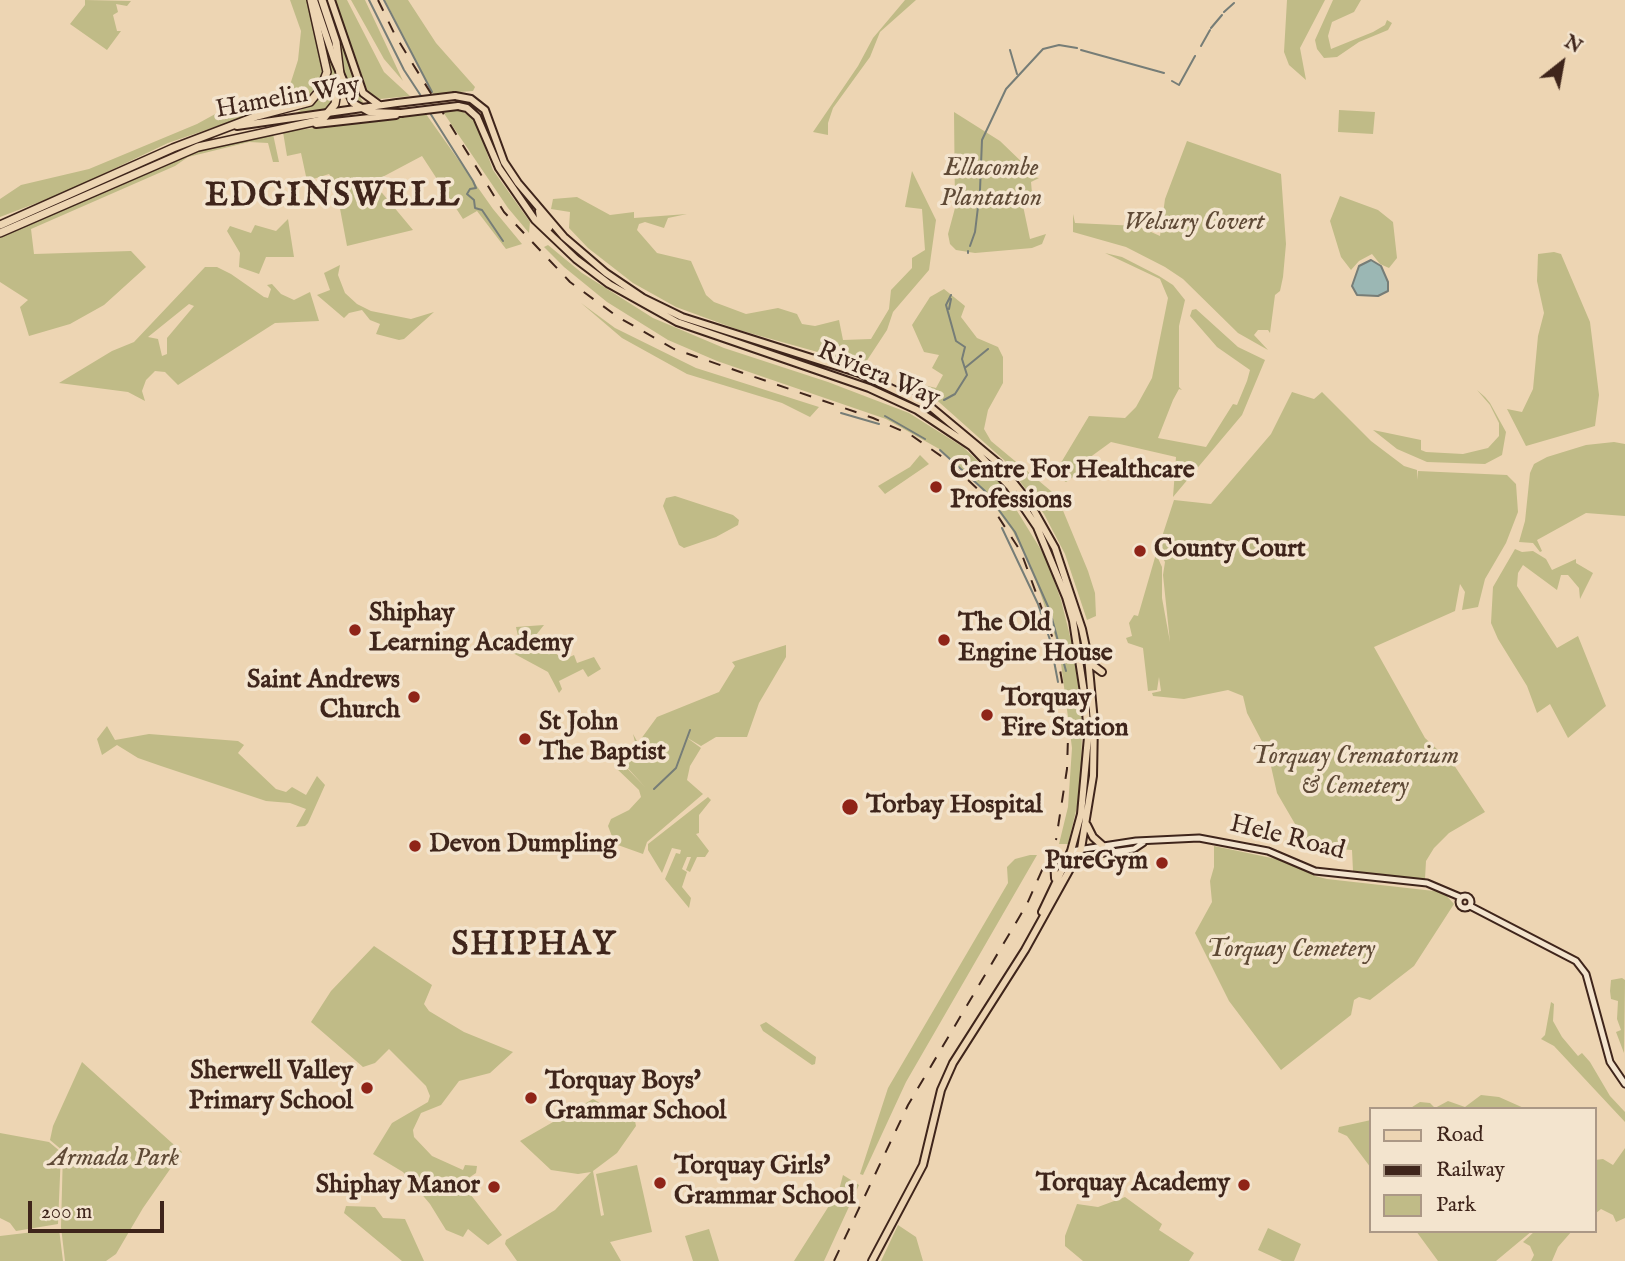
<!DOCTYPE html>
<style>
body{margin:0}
#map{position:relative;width:1625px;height:1261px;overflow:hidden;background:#edd5b3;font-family:"IM FELL English",serif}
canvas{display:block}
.legend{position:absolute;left:1369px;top:1107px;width:228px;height:126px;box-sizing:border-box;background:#f3e4ce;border:2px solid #ab9886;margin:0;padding:9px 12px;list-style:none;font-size:21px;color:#3f251b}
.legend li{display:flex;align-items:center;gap:14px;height:35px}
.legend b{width:35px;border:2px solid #ab9886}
.north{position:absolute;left:1527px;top:28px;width:70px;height:70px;-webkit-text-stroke:5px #f3e4ce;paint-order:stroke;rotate:31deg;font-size:19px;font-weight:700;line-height:28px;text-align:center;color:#3f251b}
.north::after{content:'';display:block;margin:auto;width:24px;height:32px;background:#3f251b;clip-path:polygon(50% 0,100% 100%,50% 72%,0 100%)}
.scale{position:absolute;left:28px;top:1201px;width:136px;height:32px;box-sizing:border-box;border:4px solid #3f251b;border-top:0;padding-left:9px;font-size:21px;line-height:24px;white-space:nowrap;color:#3f251b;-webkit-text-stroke:5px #f3e4ce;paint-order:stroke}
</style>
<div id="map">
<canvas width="1625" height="1261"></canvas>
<ul class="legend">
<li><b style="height:9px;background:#edd5b3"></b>Road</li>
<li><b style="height:9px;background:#3f251b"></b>Railway</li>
<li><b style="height:19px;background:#c0bb87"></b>Park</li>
</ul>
<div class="north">N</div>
<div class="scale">200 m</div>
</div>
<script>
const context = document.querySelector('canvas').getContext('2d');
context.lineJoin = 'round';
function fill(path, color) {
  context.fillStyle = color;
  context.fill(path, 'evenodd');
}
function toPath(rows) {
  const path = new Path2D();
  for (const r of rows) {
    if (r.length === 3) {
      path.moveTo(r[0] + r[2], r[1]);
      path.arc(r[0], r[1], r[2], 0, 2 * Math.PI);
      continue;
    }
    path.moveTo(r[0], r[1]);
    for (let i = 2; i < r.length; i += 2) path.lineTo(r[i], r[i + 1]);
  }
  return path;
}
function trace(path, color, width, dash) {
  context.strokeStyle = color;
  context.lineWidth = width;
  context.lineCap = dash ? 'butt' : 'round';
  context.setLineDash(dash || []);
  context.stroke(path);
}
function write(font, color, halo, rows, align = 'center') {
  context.font = font + ' "IM FELL English",serif';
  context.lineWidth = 7;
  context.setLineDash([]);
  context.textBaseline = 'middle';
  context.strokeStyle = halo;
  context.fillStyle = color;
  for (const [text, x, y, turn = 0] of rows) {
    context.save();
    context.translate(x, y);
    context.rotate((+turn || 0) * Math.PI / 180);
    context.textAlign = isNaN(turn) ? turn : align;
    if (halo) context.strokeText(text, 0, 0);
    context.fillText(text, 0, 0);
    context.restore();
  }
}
const green = toPath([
 [85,0,131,1,127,6,116,4,118,12,113,15,117,31,121,31,107,50,70,24,85,5],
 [290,0,308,0,323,76,307,99,273,107,273,99,290,85,298,60,301,31],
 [326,0,361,99,365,105,357,102,343,73,339,40],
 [335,0,347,0,384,72,410,96,380,99,368,92],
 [351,0,365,0,403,81,384,59],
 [385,0,408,0,436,43,475,87,473,91,433,94],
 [905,0,916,0,880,32,870,57,833,108,828,123,828,135,813,132,858,66,873,38],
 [1287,0,1325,0,1300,48,1306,80,1289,65,1284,52],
 [1333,0,1361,0,1354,12,1332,22,1328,36,1331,49,1373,32,1385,25,1387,20,1392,23,1388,30,1359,42,1337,57,1324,58,1317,49,1315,40],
 [324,46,337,75,331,104,328,109,296,113,315,101,325,88,328,78],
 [249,104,262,105,267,109,168,143,63,193,0,217,0,199,21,185,89,169,197,124,228,107],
 [460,110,475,120,493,170,530,222,529,233,508,208,443,112],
 [1339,110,1375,112,1373,134,1338,132],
 [954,112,1000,141,1027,167,1027,165,1033,177,1039,178,1031,182,1032,193,1025,194,1026,200,1022,201,1030,239,1046,234,1042,244,1032,248,975,253,956,250,950,244,948,234,955,208],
 [426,114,493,209,522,244,506,249,477,211,463,219,422,156,373,182,413,230,347,246,335,182,329,174,307,181,301,153,287,156,283,132],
 [273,134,279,162,273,162,268,143,249,142,188,157,175,166,31,229,34,254,131,251,146,267,104,305,70,324,29,336,20,307,28,300,0,282,0,238,186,154],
 [1187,141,1281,174,1286,244,1283,277,1280,291,1275,295,1270,333,1268,330,1258,330,1254,335,1268,350,1238,333,1183,279,1165,267,1126,247,1073,232,1073,214,1075,223,1138,226,1160,236,1165,199],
 [912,171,936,220,929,270,893,312,887,330,864,365,739,330,676,307,633,283,588,248,569,228,570,212,551,209,553,199,577,197,610,215,634,212,634,218,687,214,668,218,664,228,645,222,639,224,637,230,657,253,691,261,706,295,714,302,746,314,778,308,797,314,802,324,815,326,839,320,843,340,871,339,889,309,891,290,912,268,912,258,925,250,922,209,905,207],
 [1340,196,1378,210,1393,222,1397,258,1389,268,1380,264,1372,254,1359,261,1351,270,1341,257,1330,221],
 [288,219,294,257,266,257,259,274,239,267,240,253,227,231,230,226,251,233,255,225,276,231],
 [548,245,582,273,653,318,724,348,828,382,909,413,963,447,998,480,1046,558,1061,600,1074,652,1082,721,1081,790,1068,844,1059,844,1068,807,1072,748,1059,648,1031,566,1012,530,981,488,941,450,886,419,717,361,668,340,607,302,564,267,544,247],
 [1554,252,1561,254,1590,322,1599,395,1595,426,1526,446,1507,409,1522,412,1533,389,1538,336,1544,313,1537,281,1538,254],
 [1105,253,1122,257,1159,276,1173,285,1185,300,1179,326,1179,387,1182,390,1179,389,1173,400,1158,438,1206,447,1233,404,1237,405,1247,381,1250,370,1217,347,1190,316,1192,310,1196,309,1238,347,1265,360,1242,415,1173,497,1176,457,1111,442,1089,458,1090,465,1066,482,1051,473,1051,466,1059,466,1089,416,1125,418,1136,407,1152,378,1168,298,1160,279],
 [340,265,338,275,345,293,357,304,371,311,411,319,434,312,404,339,399,340,376,334,380,324,370,320,362,310,349,313,344,318,317,295,330,290,324,273],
 [205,267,217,267,231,274,264,297,268,298,271,289,267,285,272,284,281,294,294,300,310,292,319,321,275,323,178,385,165,372,155,371,146,380,142,391,145,401,128,392,59,383,112,351,134,342],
 [189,304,194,306,167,338,167,354,162,356,158,339,148,337],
 [944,289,965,306,961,317,977,338,998,347,1003,357,1003,383,988,410,984,429,991,441,1057,496,1088,571,1095,593,1096,616,1087,620,1065,554,1044,514,1004,460,931,395,907,387,902,382,907,381,936,388,943,375,932,368,939,355,924,352,912,325,930,297],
 [581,303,615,328,696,368,819,407,810,417,782,403,687,374,622,338],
 [1477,390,1485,397,1490,403,1506,432,1502,455,1485,464,1427,462,1397,449,1373,430,1421,440,1421,450,1426,452,1463,454,1488,448,1499,436,1499,423,1490,405],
 [1292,392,1314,399,1322,392,1371,441,1404,466,1417,470,1417,480,1418,471,1507,475,1516,484,1518,512,1506,543,1485,579,1478,607,1462,610,1465,592,1460,584,1455,611,1374,647,1425,738,1454,765,1485,812,1449,833,1434,848,1426,861,1425,879,1353,871,1352,850,1338,849,1335,858,1329,857,1302,836,1277,793,1268,753,1247,713,1243,696,1228,690,1184,699,1153,696,1152,693,1161,691,1159,677,1157,690,1148,691,1143,648,1128,643,1126,638,1132,636,1129,623,1134,615,1138,616,1156,554,1162,567,1162,598,1170,642,1163,575,1165,562,1158,549,1174,500,1211,504,1271,434],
 [1614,442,1625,444,1625,516,1586,513,1537,540,1542,551,1540,552,1533,543,1519,542,1525,521,1530,473,1534,464,1547,457,1586,445],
 [920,455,929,464,885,494,878,486,910,467],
 [675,496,733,515,739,520,738,525,716,537,684,548,679,545,663,506,666,498],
 [1515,549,1522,552,1533,551,1546,559,1552,570,1576,559,1576,563,1593,573,1580,599,1579,588,1568,575,1561,575,1557,590,1523,565,1518,573,1517,586,1557,648,1578,636,1606,706,1568,738,1550,704,1537,713,1527,686,1498,639,1491,623,1493,587],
 [544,625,536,635,563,660,574,655,577,663,594,657,601,669,588,677,583,669,559,681,562,689,559,693,548,672,511,652,508,647,519,641,516,627],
 [786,645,786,657,759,703,747,737,716,737,701,746,686,737,701,748,690,766,687,780,703,794,647,842,643,854,615,844,608,826,611,819,629,810,641,797,639,790,616,768,622,763,645,787,625,765,636,746,633,734,638,743,657,717,719,692,735,666,732,662],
 [107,726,115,740,149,734,238,741,244,745,238,753,276,789,286,792,292,787,306,795,317,776,325,785,308,823,305,826,296,827,306,809,290,803,266,801,161,766,138,758,117,745,102,755,97,739],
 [708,797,711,800,699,815,699,833,696,834,709,851,705,857,697,857,690,872,686,870,691,857,687,857,682,869,687,872,682,887,691,898,689,908,665,879,676,853,680,854,681,850,672,848,662,873,648,850,648,844],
 [1214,846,1286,861,1315,876,1327,879,1443,892,1454,904,1414,966,1370,1000,1359,997,1354,1000,1351,1015,1281,1070,1229,1001,1195,933,1212,902,1210,881,1214,867],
 [1030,855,1037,855,906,1082,863,1175,860,1174,888,1088,1008,883,1007,867,1015,859],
 [374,946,432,985,424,1004,429,1011,464,1032,513,1052,490,1073,459,1081,441,1105,421,1113,413,1130,414,1137,432,1156,463,1170,465,1165,477,1166,476,1173,467,1179,471,1187,467,1190,502,1235,488,1245,468,1229,463,1237,446,1230,430,1204,403,1172,373,1154,392,1123,428,1102,430,1096,426,1086,389,1049,375,1063,363,1067,311,1022,331,991],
 [1622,978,1625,980,1624,1053,1616,1032,1621,1030,1617,1019,1618,1001,1611,999,1610,991,1611,980],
 [1551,1002,1554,1004,1553,1021,1562,1037,1578,1056,1582,1053,1590,1062,1610,1096,1625,1112,1625,1135,1625,1122,1554,1046,1541,1039,1545,1035],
 [766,1022,816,1057,815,1064,812,1065,763,1031,760,1025],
 [82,1062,182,1152,143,1208,116,1254,106,1261,65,1261,61,1227,63,1151,50,1140,53,1126],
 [1481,1095,1499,1097,1526,1109,1409,1109,1420,1102,1430,1103,1435,1108,1448,1101,1465,1107],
 [593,1099,616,1112,633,1111,636,1126,617,1153,593,1171,601,1216,604,1215,596,1174,637,1165,652,1232,610,1242,606,1235,621,1261,517,1261,505,1244,506,1240,555,1210,591,1172,578,1174,551,1170,520,1141],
 [1371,1120,1371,1168,1347,1136,1338,1132,1339,1127],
 [0,1133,49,1142,61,1152,58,1224,16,1231,10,1223,0,1218],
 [1625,1148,1625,1218,1616,1222,1613,1215,1601,1209,1595,1214,1595,1160,1603,1159,1613,1165],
 [843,1175,859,1185,824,1261,794,1261,839,1190],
 [1125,1197,1162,1224,1159,1230,1194,1253,1189,1261,1083,1261,1065,1246,1065,1236,1077,1204,1098,1207],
 [346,1206,375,1207,383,1218,405,1219,424,1261,402,1261,344,1213],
 [898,1225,916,1237,923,1261,881,1261],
 [1268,1228,1301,1244,1294,1261,1282,1261,1258,1250],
 [59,1229,63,1261,0,1261,0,1236],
 [709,1229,719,1261,693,1261,685,1236],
 [1416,1231,1532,1231,1496,1261,1438,1261],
 [1535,1231,1572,1231,1558,1247,1552,1261,1531,1261,1534,1255,1530,1246,1523,1242]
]);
const water = toPath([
 [1371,260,1381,266,1388,282,1388,291,1378,296,1357,295,1352,286,1359,266,1371,260]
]);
const stream = toPath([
 [369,0,404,70,423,99],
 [384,0,432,92],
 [1224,12,1234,3],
 [1211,28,1222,15],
 [1201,46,1210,30],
 [1010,50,1017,74],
 [1081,50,1164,73],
 [1172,81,1179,85,1195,56],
 [430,113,473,181,476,188,470,189,467,194,474,200,475,208,482,210,503,241],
 [970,246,975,232,980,190,982,140,1006,89,1043,49,1059,45,1077,48],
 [968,253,968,251],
 [949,309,951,299],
 [966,367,988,349],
 [944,400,955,394,967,375,962,359,965,347,956,341,946,305,951,295],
 [841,413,879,424],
 [885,416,925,439],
 [940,450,985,491,1015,532,1050,611,1066,671],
 [1002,528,1038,604,1050,640,1058,682],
 [654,789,676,768,690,730]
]);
const secondary = toPath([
 [1071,851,1136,841,1199,838,1268,851,1315,871,1427,883,1460,897],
 [1068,858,1134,849,1143,843],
 [1465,902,6],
 [1470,906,1576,961,1586,974,1610,1062,1625,1084]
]);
const primary = toPath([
 [314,0,334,59,353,103,369,112,401,113],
 [331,0,363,93,378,104],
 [455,96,471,99,485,110,504,162,518,183,564,237,606,273,643,298,682,317,859,373,932,408,998,463,1029,502,1055,548,1082,629,1088,657,1094,722,1093,776,1081,849,1025,950,953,1063,941,1090,923,1165,872,1261],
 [458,106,467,108,477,117,499,168,535,220,576,259,609,284,677,322,869,388,917,410,971,446,1010,487,1037,527,1066,597,1073,621,1085,699,1088,737,1081,814,1071,851,1042,912],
 [316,124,396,115],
 [237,126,397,103],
 [539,211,540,218,549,228],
 [859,371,873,370],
 [1092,661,1094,666,1102,672],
 [1087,825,1093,837,1102,845],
 [1054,856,1055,878]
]);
const highway = toPath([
 [0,225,173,148,257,116,310,102,320,90,327,72,311,0],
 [0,233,198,147,322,120,335,104,340,74,336,42,322,0]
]);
const rail = toPath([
 [378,0,395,35,504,212,570,282,618,317,674,349,873,418,911,435,948,461,985,496,1021,552,1056,647,1066,704,1068,737,1067,769,1056,840],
 [834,1261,908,1105,1027,904,1047,859]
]);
const primaryBridge = toPath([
 [397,103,455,96],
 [401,113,458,106]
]);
const markers = [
 [936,487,7,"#8f2418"],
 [1140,551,7,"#8f2418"],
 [355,630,7,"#8f2418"],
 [944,640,7,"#8f2418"],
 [414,697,7,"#8f2418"],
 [987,715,7,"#8f2418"],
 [525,739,7,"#8f2418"],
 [850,807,9,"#8f2418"],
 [415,846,7,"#8f2418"],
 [1162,863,7,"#8f2418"],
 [367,1088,7,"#8f2418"],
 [531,1098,7,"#8f2418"],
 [660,1183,7,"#8f2418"],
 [1244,1185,7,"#8f2418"],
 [494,1187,7,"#8f2418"]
];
const streetNames = [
 ["Hamelin Way",288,99,-10],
 ["Riviera Way",878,376,23],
 ["Hele Road",1287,839,14]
];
const parkNames = [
 ["Ellacombe",991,170],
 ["Plantation",991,200],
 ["Welsury Covert",1194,224],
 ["Torquay Crematorium",1355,758],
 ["& Cemetery",1355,788],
 ["Torquay Cemetery",1291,951],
 ["Armada Park",114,1160]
];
const poiNames = [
 ["Centre For Healthcare",950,472],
 ["Professions",950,502],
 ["County Court",1154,551],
 ["Shiphay",369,615],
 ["Learning Academy",369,645],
 ["The Old",958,625],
 ["Engine House",958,655],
 ["Saint Andrews",400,682,"right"],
 ["Church",400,712,"right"],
 ["Torquay",1001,700],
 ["Fire Station",1001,730],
 ["St John",539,724],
 ["The Baptist",539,754],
 ["Torbay Hospital",866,807],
 ["Devon Dumpling",429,846],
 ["PureGym",1148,863,"right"],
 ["Sherwell Valley",353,1073,"right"],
 ["Primary School",353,1103,"right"],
 ["Torquay Boys'",545,1083],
 ["Grammar School",545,1113],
 ["Torquay Girls'",674,1168],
 ["Grammar School",674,1198],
 ["Torquay Academy",1230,1185,"right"],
 ["Shiphay Manor",480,1187,"right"]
];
const districtNames = [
 ["EDGINSWELL",333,198],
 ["SHIPHAY",534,947]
];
fill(green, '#c0bb87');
fill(water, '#9bb7b4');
trace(water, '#767d77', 2);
trace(stream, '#767d77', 2);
trace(secondary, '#3f251b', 9);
trace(primary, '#3f251b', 10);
trace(highway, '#3f251b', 10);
trace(secondary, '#f3e4ce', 5);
trace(primary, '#edd5b3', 6);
trace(highway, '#edd5b3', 7);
trace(rail, '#3f251b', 2, [12, 12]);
trace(primaryBridge, '#3f251b', 10, []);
trace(primaryBridge, '#edd5b3', 6);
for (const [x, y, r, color] of markers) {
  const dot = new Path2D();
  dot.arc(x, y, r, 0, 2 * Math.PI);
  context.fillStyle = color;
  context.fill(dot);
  trace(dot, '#f3e4ce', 2.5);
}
write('26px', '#3f251b', '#f3e4ce', streetNames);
write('italic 26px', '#5f4a36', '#f3e4ce', parkNames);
write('bold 26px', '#3f251b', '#f3e4ce', poiNames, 'left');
context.letterSpacing = '2px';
write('bold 33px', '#3f251b', '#f3e4ce', districtNames);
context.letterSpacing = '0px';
</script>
